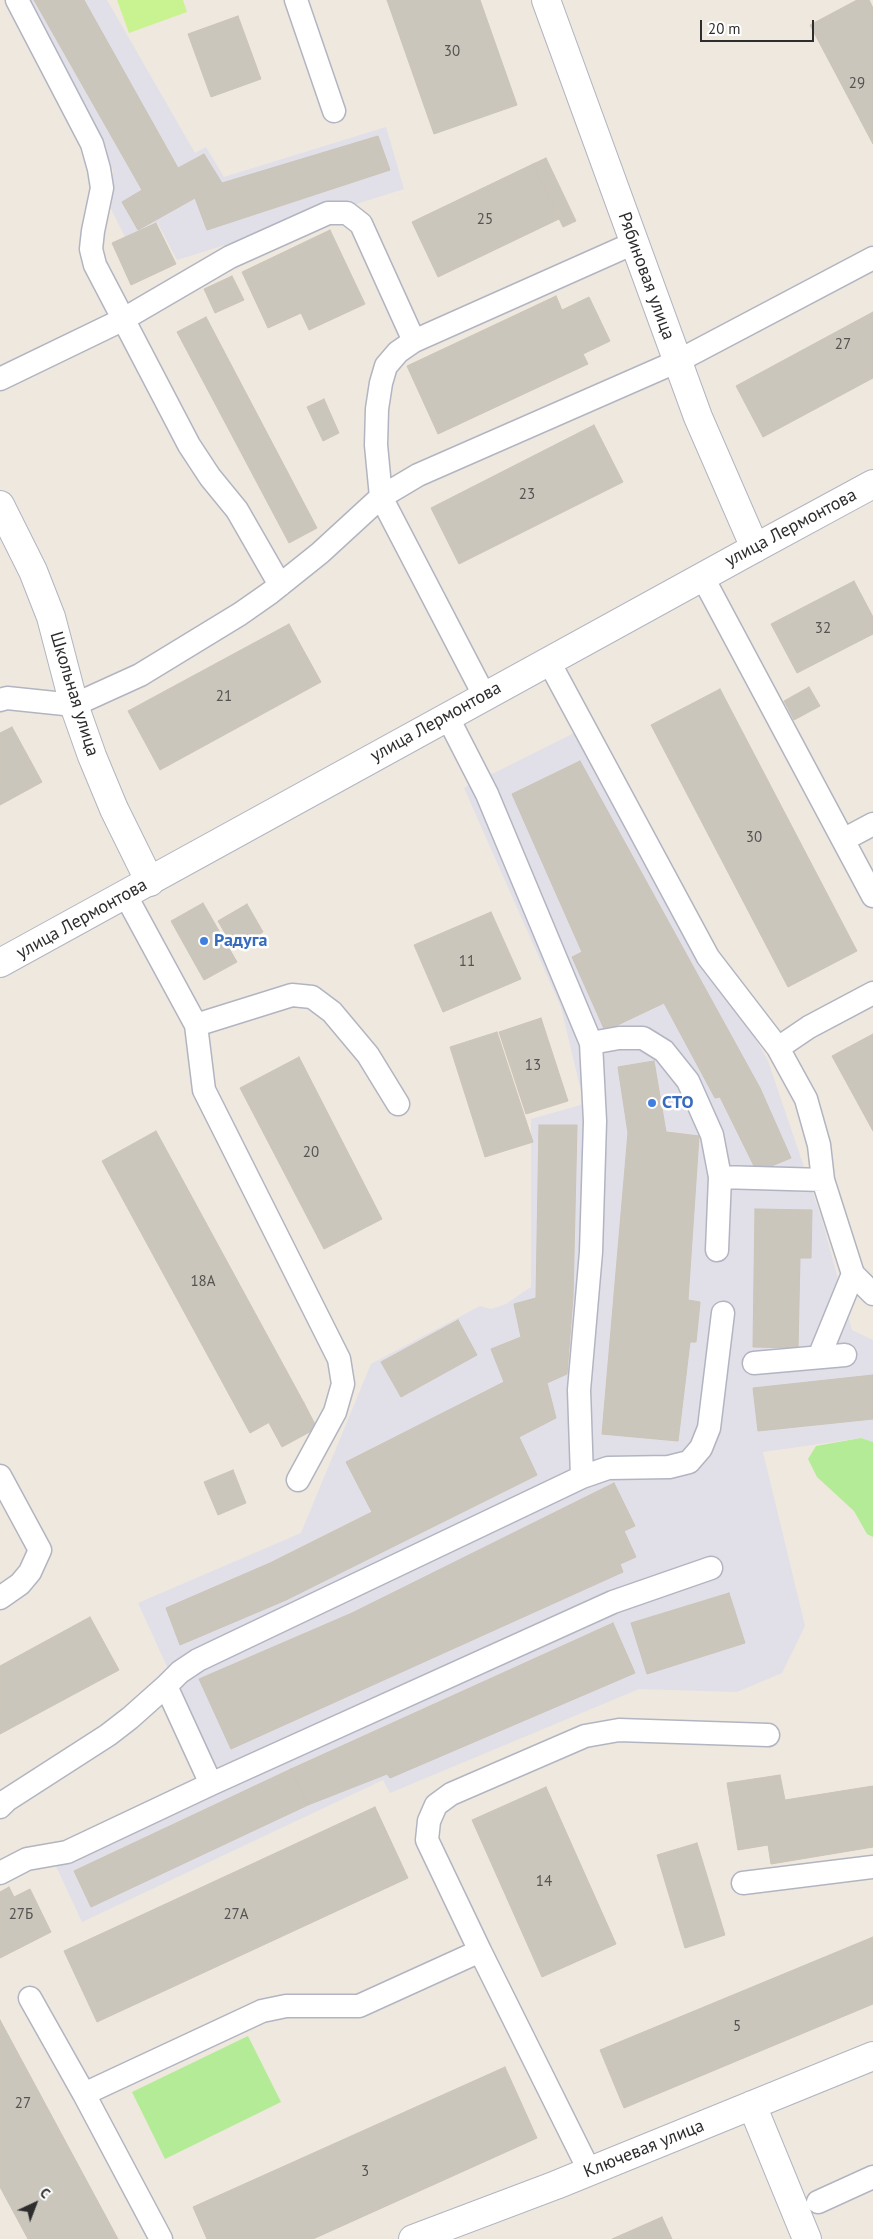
<!DOCTYPE html>
<meta charset="utf-8">
<style>
body{margin:0}
#map{position:relative;width:873px;height:2239px;overflow:hidden;background:#efe8de;font-family:"PT Sans",sans-serif}
canvas{display:block}
.north{position:absolute;left:10px;top:2179px;width:50px;height:50px;-webkit-text-stroke:4px #fff;paint-order:stroke;rotate:43deg;font-size:14px;font-weight:700;line-height:20px;text-align:center;color:#2d2d2d}
.north::after{content:'';display:block;margin:auto;width:18px;height:22px;background:#2d2d2d;clip-path:polygon(50% 0,100% 100%,50% 72%,0 100%)}
.scale{position:absolute;left:700px;top:20px;width:114px;height:22px;box-sizing:border-box;border:2px solid #2d2d2d;border-top:0;padding-left:6px;font-size:15px;line-height:18px;white-space:nowrap;color:#2d2d2d;-webkit-text-stroke:4px #fff;paint-order:stroke}
</style>
<div id="map">
<canvas width="873" height="2239"></canvas>
<div class="north">С</div>
<div class="scale">20 m</div>
</div>
<script>
const context = document.querySelector('canvas').getContext('2d');
context.lineJoin = 'round';
function fill(path, color) {
  context.fillStyle = color;
  context.fill(path, 'evenodd');
}
function toPath(rows) {
  const path = new Path2D();
  for (const r of rows) {
    path.moveTo(r[0], r[1]);
    for (let i = 2; i < r.length; i += 2) path.lineTo(r[i], r[i + 1]);
  }
  return path;
}
function trace(path, color, width, dash) {
  context.strokeStyle = color;
  context.lineWidth = width;
  context.lineCap = dash ? 'butt' : 'round';
  context.setLineDash(dash || []);
  context.stroke(path);
}
function write(font, color, halo, rows, align = 'center') {
  context.font = font + ' "PT Sans",sans-serif';
  context.lineWidth = 5;
  context.setLineDash([]);
  context.textBaseline = 'middle';
  context.strokeStyle = halo;
  context.fillStyle = color;
  for (const [text, x, y, turn = 0] of rows) {
    context.save();
    context.translate(x, y);
    context.rotate((+turn || 0) * Math.PI / 180);
    context.textAlign = isNaN(turn) ? turn : align;
    if (halo) context.strokeText(text, 0, 0);
    context.fillText(text, 0, 0);
    context.restore();
  }
}
const industrial = toPath([
 [24,0,107,0,195,153,206,147,224,177,386,127,404,189,177,260,157,222,125,237,111,209,113,170],
 [580,730,768,1061,822,1220,852,1330,873,1340,873,1442,861,1438,763,1452,805,1626,782,1673,737,1692,639,1689,390,1793,383,1780,82,1922,49,1851,216,1774,138,1603,301,1533,371,1364,480,1306,491,1309,506,1304,531,1287,531,1119,584,1104,561,1007,464,788]
]);
const green = toPath([
 [861,1438,873,1442,873,1537,867,1534,854,1511,817,1477,808,1459,816,1446],
 [248,2036,281,2102,165,2159,132,2092]
]);
const pitch = toPath([
 [117,0,183,0,187,12,129,33]
]);
const building = toPath([
 [34,0,84,0,178,168,204,154,222,183,378,136,390,170,207,230,195,198,138,230,122,202,142,190,34,0],
 [387,0,480,0,517,105,434,134,387,0],
 [857,0,869,0,873,8,873,144,810,25,857,0],
 [238,16,261,79,211,97,188,34,238,16],
 [546,158,576,221,563,227,533,164,546,158],
 [533,164,559,219,438,277,412,222,533,164],
 [156,223,176,264,131,285,112,243,156,223],
 [330,230,365,304,309,330,301,313,268,328,242,272,330,230],
 [232,276,244,300,215,313,204,289,232,276],
 [556,296,562,310,589,297,610,341,583,354,588,364,438,434,407,366,556,296],
 [873,312,873,378,763,437,736,386,873,312],
 [206,317,317,528,289,543,177,332,206,317],
 [324,399,339,433,323,441,307,407,324,399],
 [594,425,623,482,459,564,431,508,594,425],
 [854,581,873,617,873,634,797,673,771,624,854,581],
 [289,624,321,682,160,770,128,711,289,624],
 [809,687,820,706,794,720,784,701,809,687],
 [720,689,857,951,788,987,651,725,720,689],
 [12,727,42,782,0,805,0,733,12,727],
 [580,761,760,1088,791,1158,757,1172,720,1097,715,1098,664,1003,605,1031,572,957,582,952,512,794,580,761],
 [203,903,237,962,204,980,171,921,203,903],
 [247,904,263,932,234,949,218,921,247,904],
 [491,912,521,979,443,1012,414,945,491,912],
 [541,1018,568,1101,526,1114,499,1032,541,1018],
 [497,1032,533,1142,485,1157,450,1047,497,1032],
 [873,1034,873,1131,832,1056,873,1034],
 [299,1057,382,1219,324,1249,240,1088,299,1057],
 [654,1061,666,1132,699,1136,688,1300,700,1302,696,1342,690,1342,678,1441,602,1434,628,1133,618,1067,654,1061],
 [539,1125,577,1125,573,1297,567,1374,547,1383,556,1418,519,1437,537,1475,286,1600,180,1645,166,1608,270,1563,372,1512,346,1462,504,1382,491,1349,521,1337,514,1304,536,1298,539,1125],
 [156,1131,304,1403,250,1433,102,1161,156,1131],
 [755,1209,812,1210,811,1258,800,1258,798,1348,753,1347,755,1209],
 [458,1320,477,1355,401,1397,381,1362,458,1320],
 [873,1375,873,1419,758,1431,753,1388,873,1375],
 [304,1403,317,1428,282,1447,269,1423,304,1403],
 [233,1470,246,1503,218,1515,204,1482,233,1470],
 [614,1483,635,1526,624,1531,636,1557,620,1564,623,1572,231,1749,199,1679,352,1613,614,1483],
 [729,1593,745,1643,647,1674,631,1623,729,1593],
 [90,1617,119,1670,0,1734,0,1666,90,1617],
 [613,1623,635,1673,390,1778,387,1774,308,1805,291,1769,613,1623],
 [291,1769,308,1805,91,1907,74,1871,291,1769],
 [780,1775,785,1800,873,1786,873,1847,771,1864,768,1845,738,1850,727,1783,780,1775],
 [546,1787,616,1944,542,1977,472,1820,546,1787],
 [375,1807,408,1878,97,2022,64,1951,375,1807],
 [697,1843,725,1935,685,1948,657,1855,697,1843],
 [9,1887,14,1897,30,1889,51,1932,0,1958,0,1892,9,1887],
 [873,1937,873,2004,624,2108,600,2050,873,1937],
 [0,2020,118,2239,28,2239,0,2187,0,2020],
 [505,2067,537,2138,313,2239,207,2239,193,2207,505,2067],
 [662,2217,672,2239,612,2239,662,2217]
]);
const lane = toPath([
 [17,0,92,144,99,169,102,188,93,231,91,249,95,265,189,445,210,477,237,510,280,585],
 [296,0,334,111],
 [414,341,398,352,386,366,381,383,377,409,376,445,381,497,484,695],
 [0,379,122,320,230,257,328,213,347,213,361,224,414,341,634,243],
 [702,576,873,896],
 [548,660,708,957,778,1048,809,1027,873,993],
 [0,700,7,698,74,705,140,675,240,614,270,593,320,553,381,497,418,475,678,361,873,258],
 [447,716,487,794,591,1043,595,1121,591,1252,579,1390,582,1477,608,1468,669,1467,689,1462,701,1448,709,1428,723,1313],
 [843,840,873,824],
 [126,896,196,1025,204,1090,339,1359,343,1384,335,1412,298,1480],
 [196,1025,292,995,312,997,332,1012,368,1055,398,1104],
 [591,1043,619,1038,643,1038,664,1051,688,1081,712,1135,720,1177,717,1250],
 [778,1048,806,1099,819,1145,823,1180,853,1274,819,1357],
 [720,1177,823,1180],
 [853,1274,873,1294],
 [754,1363,845,1355],
 [0,1476,40,1550,30,1572,20,1584,0,1598],
 [211,1784,166,1686,180,1672,198,1660,582,1477],
 [0,1807,7,1800,108,1735,130,1718,166,1686],
 [0,1873,27,1859,67,1852,211,1784,613,1602,711,1568],
 [743,1883,873,1867],
 [480,1951,427,1840,429,1821,436,1805,451,1794,585,1736,619,1730,768,1735],
 [30,1998,84,2094,161,2239],
 [84,2094,262,2011,286,2006,359,2006,480,1951,590,2172],
 [818,2202,873,2177]
]);
const street = toPath([
 [0,505,33,571,51,617,74,705,92,756,114,809,150,882],
 [755,548,873,484],
 [752,2105,807,2239],
 [413,2239,556,2185,873,2056]
]);
const secondary = toPath([
 [0,963,755,548,698,417,546,0]
]);
const markers = [
 [204,941,5,"#3f7fe0"],
 [652,1103,5,"#3f7fe0"]
];
const numberNames = [
 ["30",452,52],
 ["29",857,84],
 ["25",485,220],
 ["27",843,345],
 ["23",527,495],
 ["32",823,629],
 ["21",224,697],
 ["30",754,838],
 ["11",467,962],
 ["13",533,1066],
 ["20",311,1153],
 ["18А",203,1282],
 ["14",544,1882],
 ["27Б",21,1915],
 ["27А",236,1915],
 ["5",737,2027],
 ["27",23,2104],
 ["3",365,2172]
];
const streetNames = [
 ["Рябиновая улица",646,276,70],
 ["улица Лермонтова",791,528,-28],
 ["Школьная улица",74,694,73],
 ["улица Лермонтова",436,722,-29],
 ["улица Лермонтова",82,919,-29],
 ["Ключевая улица",644,2149,-22]
];
const shopNames = [
 ["Радуга",214,941],
 ["СТО",662,1103]
];
fill(industrial, '#e1dfe8');
fill(green, '#b3eb96');
fill(pitch, '#c9f391');
fill(building, '#cbc6bc');
trace(building, '#cbc4b7', 1);
trace(lane, '#b2b5c1', 25);
trace(street, '#b2b5c1', 30);
trace(secondary, '#b2b5c1', 30);
trace(lane, '#fff', 22);
trace(street, '#fff', 28);
trace(secondary, '#fff', 28);
for (const [x, y, r, color] of markers) {
  const dot = new Path2D();
  dot.arc(x, y, r, 0, 2 * Math.PI);
  context.fillStyle = color;
  context.fill(dot);
  trace(dot, '#fff', 2);
}
write('15px', '#545351', null, numberNames);
write('18px', '#2d2d2d', '#fff', streetNames);
write('bold 18px', '#366cbe', '#fff', shopNames, 'left');
</script>
